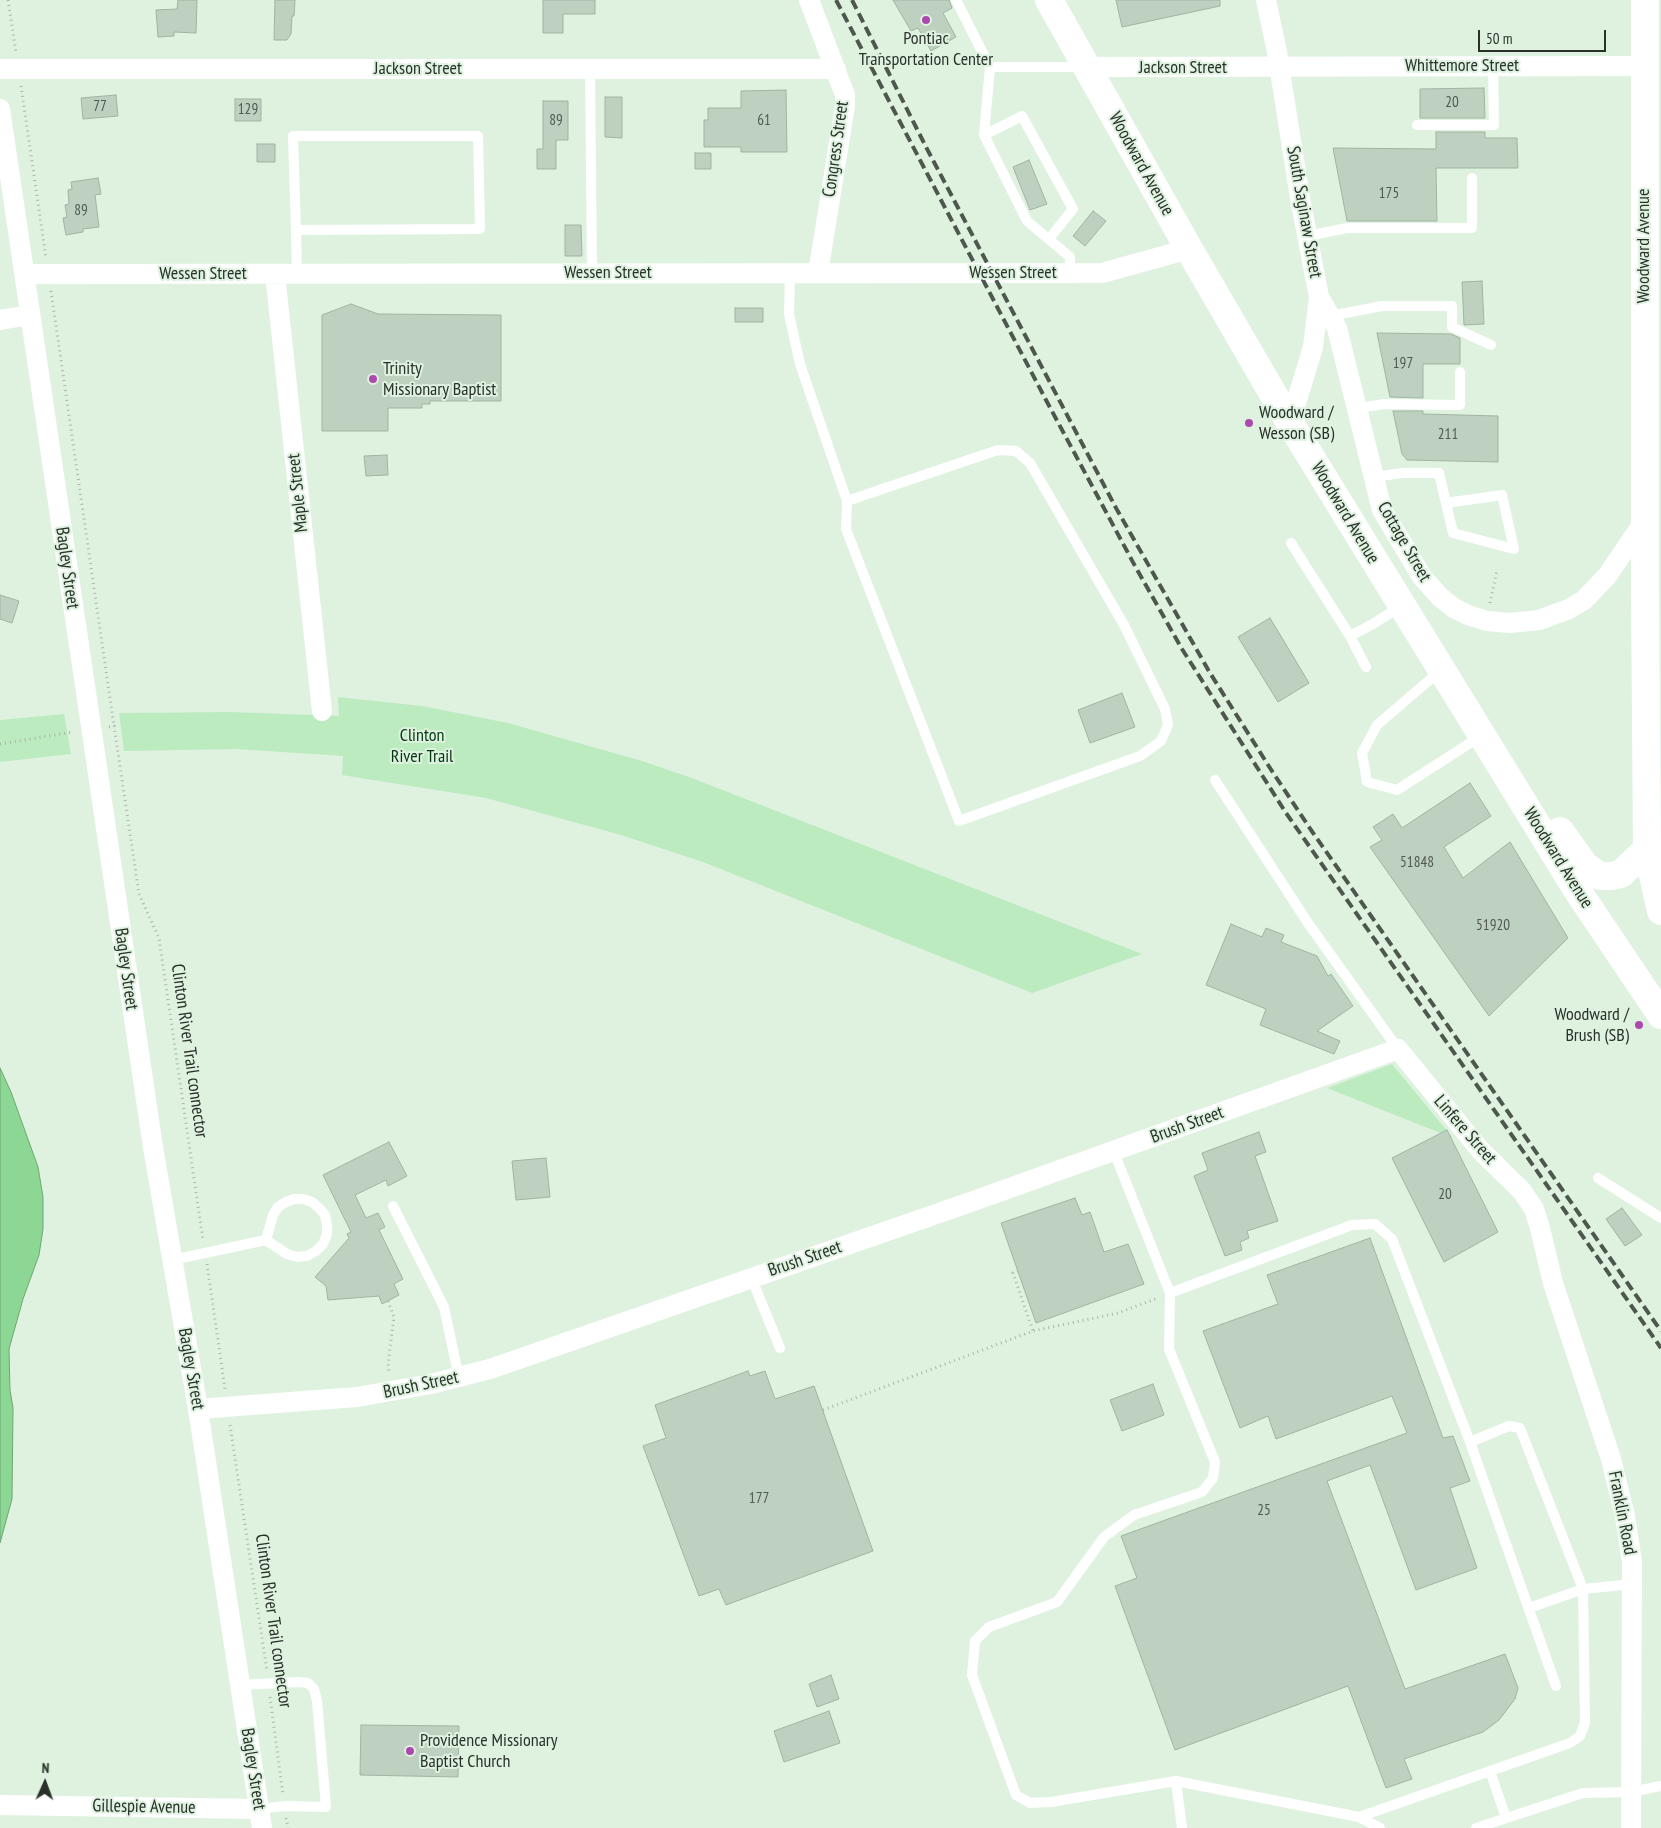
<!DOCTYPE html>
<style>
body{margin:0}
#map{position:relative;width:1661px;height:1828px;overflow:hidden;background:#dff2e0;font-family:"PT Sans Narrow",sans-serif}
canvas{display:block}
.north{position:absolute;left:20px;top:1758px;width:50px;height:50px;-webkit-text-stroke:4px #dff2e0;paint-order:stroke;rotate:2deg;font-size:14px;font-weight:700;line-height:20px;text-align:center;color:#29312a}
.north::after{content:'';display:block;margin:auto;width:18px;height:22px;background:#29312a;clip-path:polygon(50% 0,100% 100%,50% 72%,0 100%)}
.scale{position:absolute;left:1478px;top:30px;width:128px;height:22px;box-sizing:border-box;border:2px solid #29312a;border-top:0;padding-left:6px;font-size:15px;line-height:18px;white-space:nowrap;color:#29312a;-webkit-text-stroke:4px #dff2e0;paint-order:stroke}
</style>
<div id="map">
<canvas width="1661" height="1828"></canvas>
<div class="north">N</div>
<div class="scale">50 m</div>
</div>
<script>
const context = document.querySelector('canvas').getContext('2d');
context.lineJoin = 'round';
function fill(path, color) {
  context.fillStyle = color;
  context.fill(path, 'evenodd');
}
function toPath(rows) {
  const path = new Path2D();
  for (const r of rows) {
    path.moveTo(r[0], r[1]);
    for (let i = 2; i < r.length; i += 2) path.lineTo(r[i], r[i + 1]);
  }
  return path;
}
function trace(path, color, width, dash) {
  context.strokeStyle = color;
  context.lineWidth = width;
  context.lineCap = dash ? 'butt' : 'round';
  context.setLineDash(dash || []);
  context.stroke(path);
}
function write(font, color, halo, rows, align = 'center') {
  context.font = font + ' "PT Sans Narrow",sans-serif';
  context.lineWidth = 4;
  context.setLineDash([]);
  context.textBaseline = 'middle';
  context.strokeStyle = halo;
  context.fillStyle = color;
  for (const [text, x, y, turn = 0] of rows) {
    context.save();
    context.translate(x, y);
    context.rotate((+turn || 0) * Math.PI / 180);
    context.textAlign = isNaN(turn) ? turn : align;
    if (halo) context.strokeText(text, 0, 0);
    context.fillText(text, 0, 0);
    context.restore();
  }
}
const green = toPath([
 [338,697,422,706,508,723,642,761,692,778,1142,954,1032,993,703,862,621,835,486,798,342,775,343,756,236,749,124,751,119,713,231,712,339,716],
 [64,714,71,754,0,762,0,720],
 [1392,1064,1453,1138,1327,1088]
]);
const water = toPath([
 [0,1068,11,1092,38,1167,43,1197,43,1229,39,1255,23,1299,9,1349,10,1390,13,1408,12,1499,0,1543,0,1068]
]);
const building = toPath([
 [178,0,197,0,196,33,174,32,174,36,158,37,156,10,177,9,178,0],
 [275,0,295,0,294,16,292,16,291,34,287,40,274,40,275,0],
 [543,0,595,0,595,14,563,14,563,33,543,33,543,0],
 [893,0,949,0,952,8,943,13,956,37,931,51,918,28,911,31,893,0],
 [1116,0,1220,0,1220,6,1122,27,1116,0],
 [1484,88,1485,118,1420,118,1420,89,1484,88],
 [786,90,787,152,741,152,741,147,704,147,704,120,708,120,708,108,741,108,741,91,786,90],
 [116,95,118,116,83,119,81,98,116,95],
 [605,97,622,97,622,138,605,137,605,97],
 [235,99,261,99,261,121,235,121,235,99],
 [543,101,568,101,568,140,556,140,556,169,537,169,537,149,543,149,543,101],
 [1436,132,1485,132,1485,138,1517,138,1518,168,1436,168,1437,221,1347,221,1333,148,1436,149,1436,132],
 [257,144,275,144,275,162,257,162,257,144],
 [695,153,711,153,711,169,695,169,695,153],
 [1029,160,1047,204,1030,210,1013,167,1029,160],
 [98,178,101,194,95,195,99,227,83,229,83,232,66,235,63,218,67,217,65,205,69,204,68,190,72,189,71,182,98,178],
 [1093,211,1106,221,1085,246,1073,236,1093,211],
 [565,225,581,225,582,256,565,256,565,225],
 [1482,281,1484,324,1464,325,1462,282,1482,281],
 [351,304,378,314,501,315,501,401,430,401,430,404,422,404,422,408,388,408,388,431,322,431,322,315,351,304],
 [735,308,763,308,763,322,735,322,735,308],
 [1377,333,1451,334,1460,338,1460,364,1423,364,1423,398,1390,397,1377,333],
 [1393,411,1423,411,1423,414,1498,416,1498,462,1407,460,1402,454,1393,411],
 [387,455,388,475,366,476,364,456,387,455],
 [0,595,19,601,12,623,0,619,0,595],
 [1270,618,1309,683,1278,702,1238,637,1270,618],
 [1122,693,1135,727,1090,743,1078,710,1122,693],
 [1470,783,1491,816,1444,847,1463,878,1510,842,1568,938,1489,1016,1370,847,1382,840,1373,827,1393,814,1402,828,1470,783],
 [1231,924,1262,937,1266,928,1284,935,1281,942,1317,956,1328,976,1331,974,1353,1006,1317,1031,1340,1041,1334,1054,1260,1025,1266,1009,1206,985,1231,924],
 [1447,1130,1498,1232,1444,1262,1392,1158,1447,1130],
 [1259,1132,1266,1152,1255,1156,1278,1221,1247,1231,1249,1238,1240,1242,1242,1250,1225,1256,1194,1176,1208,1170,1202,1153,1259,1132],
 [389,1142,407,1176,388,1186,386,1180,355,1195,366,1218,378,1213,385,1227,379,1230,403,1279,394,1284,399,1295,382,1304,379,1296,328,1300,326,1286,315,1277,349,1238,347,1234,351,1232,323,1175,389,1142],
 [546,1158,550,1197,516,1200,512,1161,546,1158],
 [1075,1198,1082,1215,1090,1212,1104,1252,1128,1244,1144,1284,1036,1323,1001,1223,1075,1198],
 [1622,1208,1642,1235,1625,1246,1606,1219,1622,1208],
 [1370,1238,1443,1438,1453,1436,1470,1481,1450,1488,1477,1568,1416,1590,1370,1465,1327,1481,1405,1689,1505,1654,1518,1688,1515,1699,1499,1720,1483,1732,1404,1759,1412,1779,1386,1788,1348,1686,1175,1750,1115,1586,1137,1578,1121,1536,1407,1433,1392,1396,1276,1439,1268,1416,1240,1428,1203,1331,1278,1304,1267,1275,1370,1238],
 [748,1371,750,1376,765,1371,775,1399,814,1386,873,1551,726,1605,719,1589,699,1596,643,1446,666,1438,655,1405,748,1371],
 [1153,1384,1164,1415,1122,1431,1110,1400,1153,1384],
 [831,1675,839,1699,817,1707,809,1684,831,1675],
 [829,1711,840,1743,784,1762,774,1731,829,1711],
 [361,1725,459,1726,458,1777,360,1775,361,1725]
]);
const path = toPath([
 [8,0,16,52],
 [21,86,46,258],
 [51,291,114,726],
 [1490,603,1497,570],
 [109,727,114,726,139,894,159,938,203,1240],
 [0,744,73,732],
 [207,1264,225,1389],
 [1018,1271,1013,1273,1033,1331],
 [388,1301,394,1317,388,1364,389,1373],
 [823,1410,1033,1331,1118,1313,1158,1298],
 [230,1425,267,1671],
 [270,1697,283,1795],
 [286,1818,288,1828]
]);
const lane = toPath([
 [956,0,990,67,984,135,1027,221,1070,257,1070,273],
 [990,67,1084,67],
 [590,69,592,273],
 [1417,125,1494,125,1493,66],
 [984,135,1022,116,1073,209,1049,239],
 [296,230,480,229,478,136,293,136,296,230,297,274],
 [1307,236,1347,228,1472,228,1472,178],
 [790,273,789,314,800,364,847,501,998,450,1016,451,1030,463,1124,625,1165,709,1168,725,1161,741,1140,756,959,821,846,529,847,501],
 [1330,316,1382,306,1452,306,1452,327,1491,345],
 [1358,408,1385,404,1460,405,1460,372],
 [1373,477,1403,473,1439,473,1453,533,1514,549,1502,495,1446,503],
 [1291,543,1350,636],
 [1366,667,1350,636,1373,624,1401,606],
 [1440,671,1377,725,1362,753,1367,782,1397,790,1481,736],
 [1215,780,1308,923,1398,1049],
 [1114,1152,1170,1293,1352,1225,1375,1224,1392,1239,1470,1442],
 [1598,1178,1661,1218],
 [294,1199,303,1199,312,1202,319,1208,325,1215,327,1225,327,1234,323,1244,316,1251,307,1256,297,1257,287,1254,266,1240,273,1215,278,1207,286,1202,294,1199],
 [393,1206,444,1307,459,1378],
 [172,1260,266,1240],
 [751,1277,780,1348],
 [1170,1293,1169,1349,1215,1462,1213,1478,1202,1492,1134,1515,1104,1537,1057,1602,989,1627,975,1641,972,1675,1016,1795,1030,1803,1051,1802,1176,1781],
 [1529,1608,1583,1589,1633,1584],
 [240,1685,298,1682,308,1683,314,1689,317,1701,326,1807,285,1806,259,1809],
 [1490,1771,1506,1818],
 [1359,1817,1570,1743,1580,1736,1585,1723,1583,1589,1520,1428,1509,1426,1470,1442,1556,1686],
 [1182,1828,1176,1781,1359,1817,1380,1828],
 [1476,1828,1583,1793,1631,1792,1661,1786]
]);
const street = toPath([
 [809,0,845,95,845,106,818,273],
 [1266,0,1277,52,1300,198,1319,297,1313,347,1290,423],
 [1087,67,1644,66],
 [0,69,836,69],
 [0,109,153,1147,198,1409,262,1828],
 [24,274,1102,273,1189,249],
 [275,274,322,711],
 [1319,297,1337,328,1382,510,1422,577,1441,598,1454,608,1468,615,1487,621,1510,623,1539,620,1569,609,1584,600,1607,576,1645,520],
 [0,320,30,315],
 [198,1409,357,1397,431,1384,490,1369,965,1204,1398,1049,1481,1151,1522,1191,1534,1209,1540,1228,1553,1283,1611,1459,1625,1516,1632,1562,1631,1828],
 [0,1805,259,1809]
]);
const primary = toPath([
 [1049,0,1189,249,1290,423,1577,890,1661,1015],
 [1645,0,1645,591,1647,849,1661,911],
 [1560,831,1585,866,1600,876,1611,876,1621,874,1647,849]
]);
const rail = toPath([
 [836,0,1046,400,1135,566,1182,649,1286,813,1661,1348],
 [852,0,925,145,1116,508,1210,673,1270,768,1311,830,1661,1331]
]);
const markers = [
 [926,20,5,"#ad49ae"],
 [373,379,5,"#ad49ae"],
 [1249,423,5,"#ad49ae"],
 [1639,1025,5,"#ad49ae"],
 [410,1751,5,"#ad49ae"]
];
const numberNames = [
 ["20",1452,103],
 ["77",100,107],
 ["129",248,110],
 ["89",556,121],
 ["61",764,121],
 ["175",1389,194],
 ["89",81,211],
 ["197",1403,364],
 ["211",1448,435],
 ["51848",1417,863],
 ["51920",1493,926],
 ["20",1445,1195],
 ["177",759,1499],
 ["25",1264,1511]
];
const poiNames = [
 ["Pontiac",926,39,"center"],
 ["Transportation Center",926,60,"center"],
 ["Trinity",383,369],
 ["Missionary Baptist",383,390],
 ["Woodward /",1259,413],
 ["Wesson (SB)",1259,434],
 ["Woodward /",1629,1015,"right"],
 ["Brush (SB)",1629,1036,"right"],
 ["Providence Missionary",420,1741],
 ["Baptist Church",420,1762]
];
const streetNames = [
 ["Whittemore Street",1462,66],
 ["Jackson Street",1183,68],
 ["Jackson Street",418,69],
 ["Congress Street",836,149,-82],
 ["Woodward Avenue",1141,164,61],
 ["South Saginaw Street",1304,212,80],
 ["Woodward Avenue",1644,246,-90],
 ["Wessen Street",608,273],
 ["Wessen Street",1013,273],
 ["Wessen Street",203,274],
 ["Maple Street",298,493,-96],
 ["Woodward Avenue",1345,513,59],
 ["Cottage Street",1404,542,60],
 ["Bagley Street",67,568,82],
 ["Woodward Avenue",1558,858,58],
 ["Bagley Street",126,969,82],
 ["Clinton River Trail connector",189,1051,82],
 ["Brush Street",1187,1125,-20],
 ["Linfere Street",1465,1130,49],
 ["Brush Street",805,1259,-19],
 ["Bagley Street",191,1369,80],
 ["Brush Street",421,1385,-12],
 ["Franklin Road",1622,1513,79],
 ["Clinton River Trail connector",273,1621,82],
 ["Bagley Street",253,1769,81],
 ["Gillespie Avenue",144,1807,1]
];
const parkNames = [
 ["Clinton",422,736],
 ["River Trail",422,757]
];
fill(green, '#bcebc0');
fill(water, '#8dd795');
trace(water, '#6fa575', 1);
fill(building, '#bed0c0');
trace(building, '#a1b3a2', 1);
trace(path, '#a8b7a9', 3, [1, 4]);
trace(lane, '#fff', 10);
trace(street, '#fff', 20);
trace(primary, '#fff', 28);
trace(rail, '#4d574e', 4, [10, 5]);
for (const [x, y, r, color] of markers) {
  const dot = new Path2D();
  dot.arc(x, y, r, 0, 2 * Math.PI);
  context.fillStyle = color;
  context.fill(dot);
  trace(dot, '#dff2e0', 2);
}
write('15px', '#4e5950', null, numberNames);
write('18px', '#29312a', '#dff2e0', poiNames, 'left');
write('18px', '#29312a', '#dff2e0', streetNames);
write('18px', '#00370e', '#dff2e0', parkNames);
</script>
